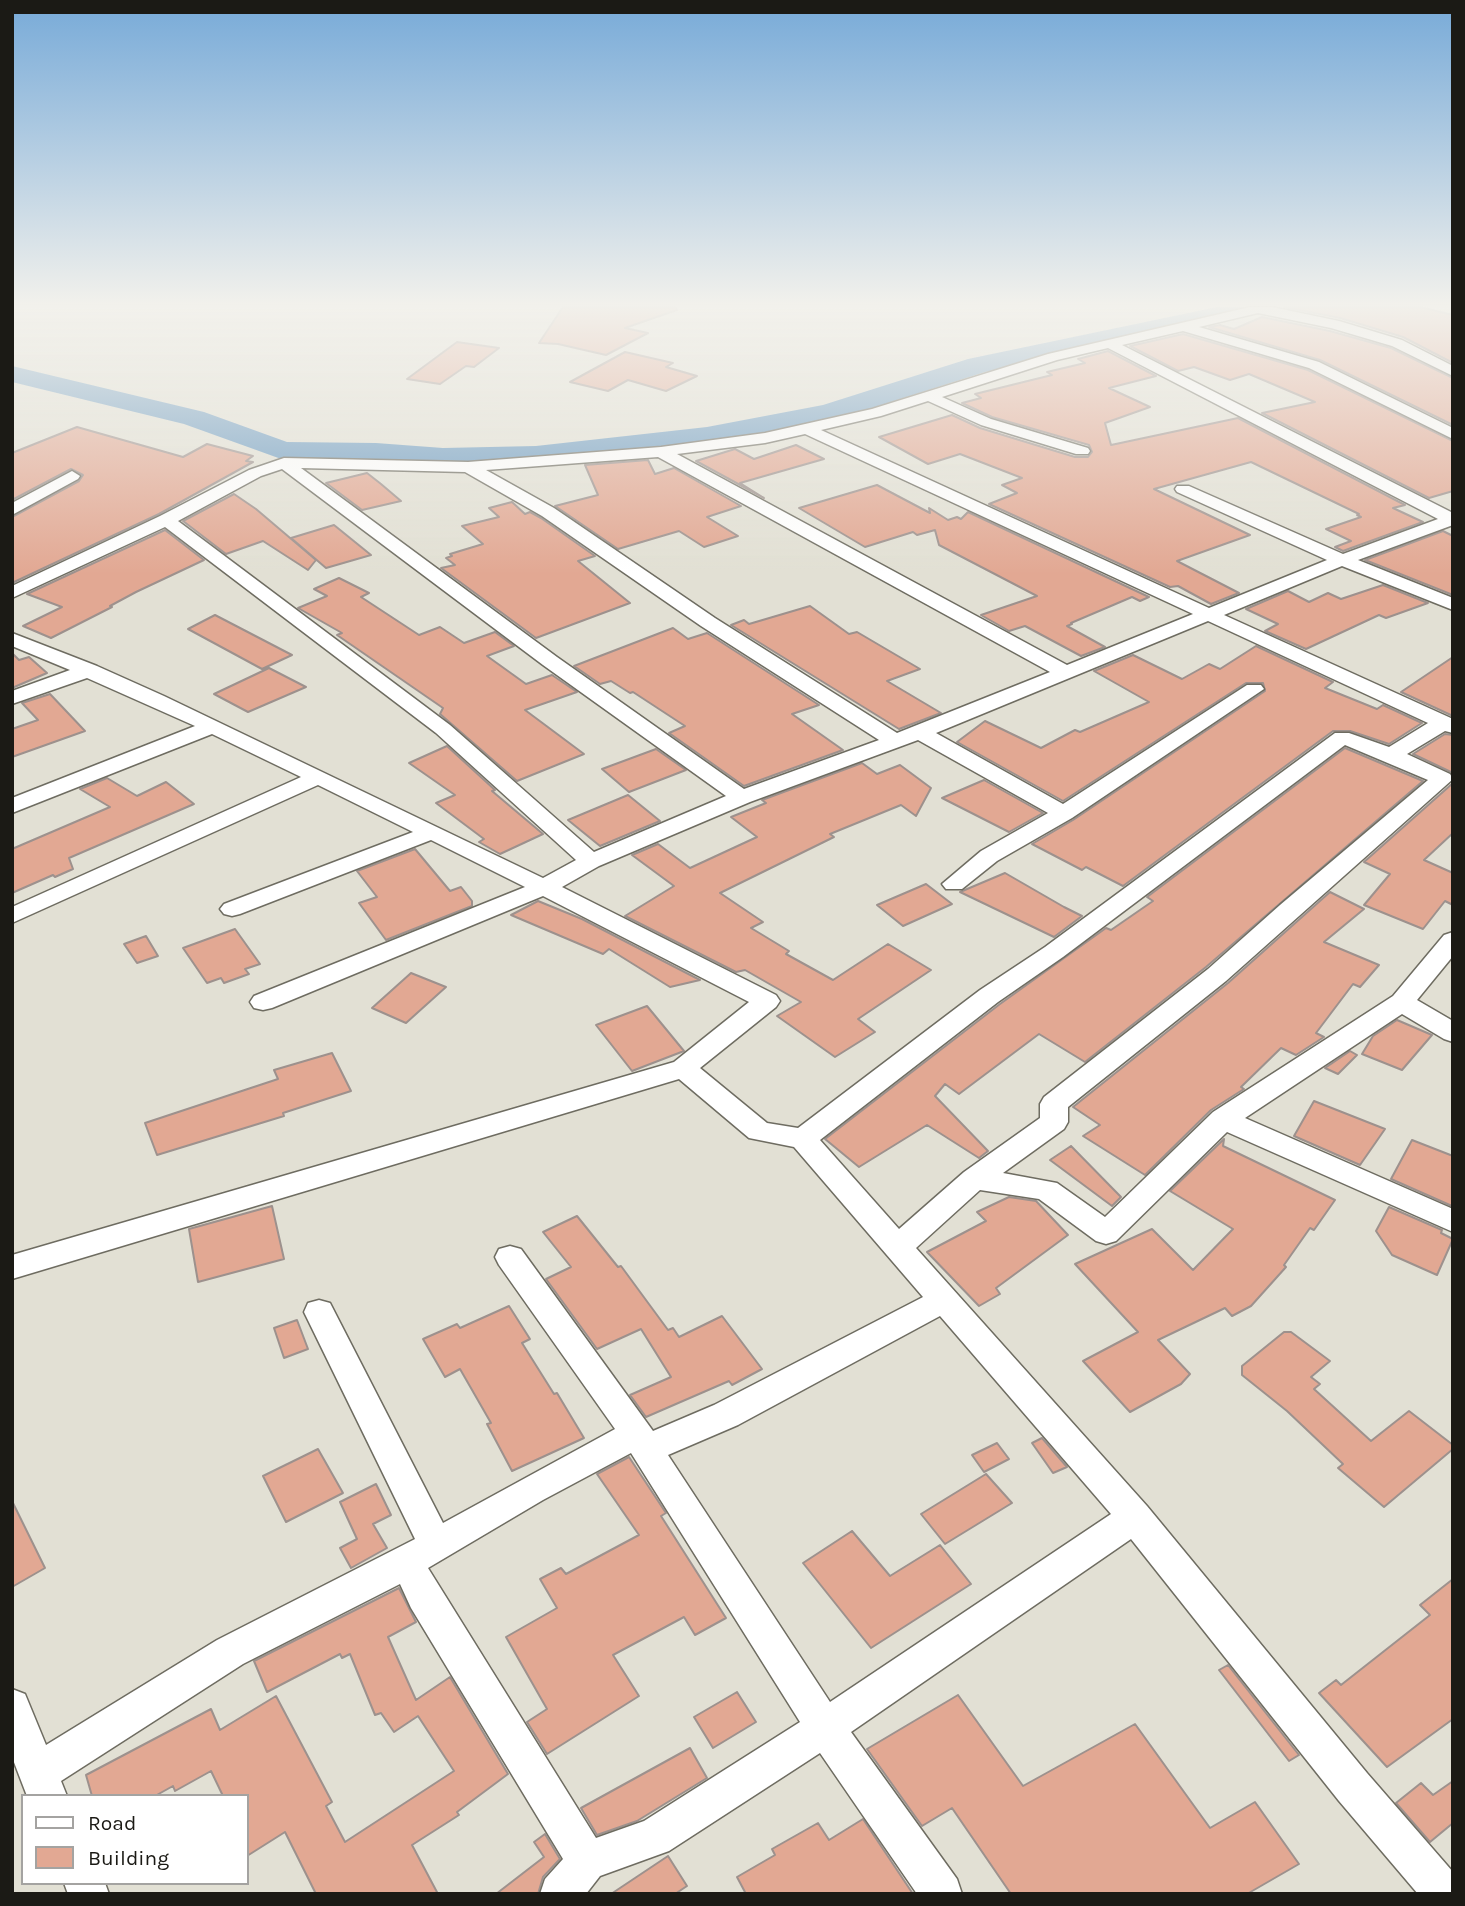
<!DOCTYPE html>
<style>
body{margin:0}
#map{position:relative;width:1465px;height:1906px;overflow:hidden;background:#e2e0d4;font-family:Karla,sans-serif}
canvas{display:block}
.frame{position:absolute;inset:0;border:14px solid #1b1a15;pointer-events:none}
.legend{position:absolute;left:21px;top:1794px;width:228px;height:91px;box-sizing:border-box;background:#fff;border:2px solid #a4a3a1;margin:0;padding:9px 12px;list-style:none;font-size:21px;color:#1b1a15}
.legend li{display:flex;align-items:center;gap:14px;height:35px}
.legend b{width:35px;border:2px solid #a4a3a1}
</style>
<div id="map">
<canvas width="1465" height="1906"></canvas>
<div class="frame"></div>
<ul class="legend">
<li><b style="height:9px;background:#fff"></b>Road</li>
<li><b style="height:19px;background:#e2a893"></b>Building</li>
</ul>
</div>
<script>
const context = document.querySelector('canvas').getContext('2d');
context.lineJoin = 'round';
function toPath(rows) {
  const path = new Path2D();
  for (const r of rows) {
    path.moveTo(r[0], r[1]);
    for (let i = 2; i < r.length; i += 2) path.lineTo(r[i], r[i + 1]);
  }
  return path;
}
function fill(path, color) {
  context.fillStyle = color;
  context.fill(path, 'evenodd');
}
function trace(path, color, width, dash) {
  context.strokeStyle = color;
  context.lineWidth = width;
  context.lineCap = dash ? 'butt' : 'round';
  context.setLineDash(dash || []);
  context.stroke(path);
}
const river = toPath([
 [1217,307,1266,307,1262,312,1253,315,985,372,828,422,707,445,536,464,443,466,376,461,284,460,184,424,12,382,12,366,204,412,287,442,376,443,443,448,536,446,707,427,823,405,968,359,1217,307]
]);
const building = toPath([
 [563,307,676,307,677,310,625,328,648,333,606,355,558,344,539,343,563,307],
 [1284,307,1420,307,1453,315,1453,363,1403,337,1340,318,1284,307],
 [1262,317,1330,331,1391,348,1453,378,1453,425,1320,360,1209,327,1220,325,1234,329,1262,317],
 [1183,334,1308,370,1453,441,1453,491,1429,498,1262,413,1315,402,1249,374,1230,380,1194,367,1178,371,1130,346,1183,334],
 [457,342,499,348,474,367,466,366,440,384,407,379,457,342],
 [1108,351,1156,376,1109,388,1150,407,1105,423,1111,445,1238,418,1405,505,1393,508,1423,522,1343,551,1335,547,1351,541,1326,529,1361,517,1357,515,1359,514,1251,462,1154,489,1250,535,1177,561,1239,593,1211,604,1178,586,1170,587,989,504,1017,493,1002,485,1022,478,960,454,928,464,879,437,952,415,980,428,1075,457,1088,457,1092,452,1089,445,992,417,962,403,981,398,975,394,1052,375,1047,372,1085,363,1078,359,1108,351],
 [625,352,673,363,666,367,697,376,666,391,628,380,608,391,570,382,625,352],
 [77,427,183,457,207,444,253,456,246,461,253,462,159,514,12,583,12,517,79,481,83,475,71,469,12,500,12,453,77,427],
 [796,445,824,459,740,483,764,498,696,461,735,449,754,459,796,445],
 [648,460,655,474,674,468,741,506,707,517,738,536,704,547,679,531,618,549,555,506,598,495,585,465,648,460],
 [367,473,381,484,401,501,362,510,326,483,367,473],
 [877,485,930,513,929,508,948,520,957,517,961,519,968,512,1149,597,1140,601,1132,597,1071,623,1072,624,1067,626,1105,647,1081,656,1025,626,1009,631,981,615,1037,596,939,545,935,530,917,535,913,532,865,547,799,508,877,485],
 [234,494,256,509,316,560,308,570,263,541,226,554,183,521,234,494],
 [512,502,525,514,530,512,541,518,595,556,578,561,630,603,536,638,441,568,455,565,446,558,452,556,450,554,483,544,462,526,499,517,489,508,512,502],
 [334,525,371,555,326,568,291,538,334,525],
 [165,530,204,560,136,592,110,606,112,607,51,638,23,626,62,607,27,594,165,530],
 [1443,531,1453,536,1453,595,1365,560,1443,531],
 [339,578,369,593,361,597,419,635,440,627,464,643,495,632,514,646,487,656,526,684,552,675,577,692,525,710,584,754,517,781,440,714,443,708,337,635,342,633,298,608,327,596,314,589,339,578],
 [1383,585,1428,603,1386,618,1379,615,1306,649,1265,631,1278,624,1246,609,1288,591,1309,602,1328,593,1341,599,1383,585],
 [810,606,849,634,857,632,920,669,887,681,941,713,899,729,731,625,744,620,749,624,810,606],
 [215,615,292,655,262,669,188,629,215,615],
 [673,628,688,639,707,633,819,705,792,714,843,750,744,786,669,733,685,726,633,692,630,693,611,681,600,684,574,666,673,628],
 [1256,646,1333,682,1325,688,1377,709,1383,705,1422,723,1389,744,1350,731,1333,731,1123,886,1086,867,1082,870,1032,844,1073,820,1265,691,1263,683,1246,683,1063,801,957,742,985,721,1041,748,1075,730,1080,732,1149,702,1094,671,1133,655,1182,679,1209,664,1220,669,1256,646],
 [12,653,19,660,29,657,47,673,12,688,12,653],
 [1453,657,1453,716,1401,692,1453,657],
 [269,668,306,687,248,712,214,694,269,668],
 [50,694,85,731,12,757,12,729,38,720,22,703,50,694],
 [1445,734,1453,735,1453,773,1413,754,1445,734],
 [447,746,495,790,492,791,543,834,500,854,479,842,484,839,436,803,455,795,409,763,447,746],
 [1345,748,1423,781,1206,967,1085,1062,1039,1034,959,1094,945,1084,935,1096,988,1151,979,1158,927,1125,859,1167,825,1139,1000,1004,1106,928,1111,930,1153,901,1147,897,1345,748],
 [656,749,686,770,629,792,602,769,656,749],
 [862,763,877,774,900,765,931,788,916,816,901,805,830,834,834,837,720,893,763,922,751,928,789,951,786,954,833,980,888,944,931,970,858,1019,875,1032,835,1057,777,1016,801,1002,745,970,736,972,625,916,674,886,632,855,658,844,690,868,757,837,731,817,766,803,762,800,862,763],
 [107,778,137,796,166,782,194,804,69,858,73,869,55,877,53,875,12,893,12,849,110,807,80,789,107,778],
 [984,780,1043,813,1009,832,942,798,984,780],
 [1453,783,1453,833,1424,860,1453,873,1453,905,1445,901,1423,929,1364,905,1390,874,1364,862,1453,783],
 [628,795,660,821,600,846,568,820,628,795],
 [415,849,450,891,461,887,472,901,472,906,386,940,359,903,377,897,357,871,415,849],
 [1005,873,1064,907,1082,916,1054,937,960,892,1005,873],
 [926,884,952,904,903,926,877,905,926,884],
 [1330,892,1364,909,1324,942,1379,965,1360,987,1353,984,1316,1033,1324,1037,1296,1055,1281,1048,1241,1087,1244,1089,1211,1110,1145,1175,1083,1136,1100,1125,1073,1107,1228,983,1330,892],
 [538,901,582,919,700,980,670,987,609,949,603,954,511,915,538,901],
 [235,929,260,964,245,969,249,974,224,983,221,978,207,983,183,948,235,929],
 [146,936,158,956,137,963,124,944,146,936],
 [411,973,446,987,406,1023,372,1008,411,973],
 [647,1006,684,1051,632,1071,596,1025,647,1006],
 [1397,1020,1432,1035,1402,1070,1362,1054,1373,1036,1397,1020],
 [1350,1051,1357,1055,1338,1074,1325,1068,1350,1051],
 [332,1053,351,1091,283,1113,284,1116,157,1155,145,1123,278,1079,274,1070,332,1053],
 [1314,1101,1385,1129,1360,1165,1294,1136,1314,1101],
 [1224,1139,1223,1146,1335,1200,1314,1230,1310,1228,1284,1265,1286,1267,1251,1306,1232,1316,1225,1308,1158,1340,1190,1374,1181,1384,1130,1412,1083,1361,1138,1332,1075,1264,1152,1229,1193,1270,1233,1229,1170,1191,1224,1139],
 [1412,1140,1453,1156,1452,1206,1391,1179,1412,1140],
 [1071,1146,1121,1197,1112,1206,1050,1160,1071,1146],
 [1009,1197,1036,1201,1068,1235,996,1288,1000,1294,979,1306,927,1252,986,1221,977,1212,1009,1197],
 [272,1206,284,1259,198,1282,189,1229,272,1206],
 [1389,1207,1442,1230,1441,1233,1453,1239,1437,1275,1392,1255,1376,1231,1389,1207],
 [577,1216,618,1267,621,1266,668,1330,673,1328,679,1337,722,1316,762,1369,732,1385,729,1381,646,1417,630,1395,671,1377,641,1329,597,1349,546,1279,571,1267,543,1232,577,1216],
 [509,1306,530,1339,522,1343,554,1394,557,1393,584,1438,512,1471,487,1424,491,1423,460,1369,445,1377,423,1339,457,1324,460,1328,509,1306],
 [297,1320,308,1349,284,1358,274,1328,297,1320],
 [1284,1332,1291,1332,1330,1361,1311,1377,1320,1384,1314,1389,1371,1441,1409,1411,1453,1445,1453,1449,1384,1507,1338,1468,1343,1464,1287,1411,1242,1375,1242,1366,1284,1332],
 [1042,1438,1067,1467,1053,1473,1032,1443,1042,1438],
 [997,1443,1009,1459,984,1472,972,1455,997,1443],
 [318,1449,343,1493,286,1522,263,1476,318,1449],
 [629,1457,666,1513,661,1516,726,1618,695,1635,684,1617,613,1655,639,1696,547,1754,527,1722,547,1709,506,1637,557,1608,540,1579,561,1568,566,1574,639,1535,597,1474,629,1457],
 [986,1474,1012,1503,945,1544,921,1514,986,1474],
 [376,1484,391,1515,373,1524,387,1548,351,1568,340,1548,357,1539,340,1502,376,1484],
 [12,1501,45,1568,12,1587,12,1501],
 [852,1531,890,1576,940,1545,971,1584,871,1648,803,1563,852,1531],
 [1453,1579,1453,1719,1387,1767,1319,1693,1336,1680,1341,1685,1430,1615,1420,1605,1453,1579],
 [399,1588,416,1622,388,1637,416,1700,450,1677,508,1774,457,1812,459,1815,412,1845,438,1894,316,1894,285,1832,247,1856,247,1796,223,1796,211,1771,175,1791,173,1786,155,1796,92,1796,86,1775,211,1709,220,1730,276,1696,332,1802,326,1806,345,1842,454,1771,418,1716,394,1732,381,1713,375,1715,350,1654,342,1658,340,1654,267,1692,254,1661,399,1588],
 [1228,1665,1299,1755,1289,1761,1219,1670,1228,1665],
 [737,1692,756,1722,713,1748,694,1717,737,1692],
 [958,1695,1023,1786,1135,1724,1210,1828,1255,1802,1299,1864,1247,1894,1011,1894,952,1808,922,1826,867,1749,958,1695],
 [690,1748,707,1778,637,1821,597,1835,581,1808,690,1748],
 [1453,1781,1453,1823,1430,1842,1396,1803,1421,1783,1433,1795,1453,1781],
 [863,1819,913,1894,746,1894,737,1877,775,1855,772,1849,818,1823,829,1840,863,1819],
 [545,1834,560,1859,543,1877,538,1894,496,1894,544,1857,534,1842,545,1834],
 [668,1856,687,1886,675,1894,611,1894,668,1856]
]);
const minor = toPath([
 [1250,307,1272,307,1339,321,1402,340,1453,366,1453,376,1392,346,1331,328,1258,313,1199,327,1319,362,1453,428,1453,439,1309,368,1183,331,1122,345,1453,513,1453,525,1358,560,1453,598,1453,610,1342,566,1224,615,1453,719,1453,733,1445,731,1407,754,1450,774,1453,779,1226,981,1068,1107,1068,1122,1064,1129,1003,1173,1057,1183,1105,1217,1213,1112,1393,996,1444,935,1453,932,1453,956,1417,1000,1453,1021,1453,1042,1444,1039,1402,1014,1245,1118,1453,1209,1453,1232,1227,1132,1116,1241,1106,1244,1096,1241,1039,1199,980,1190,916,1248,1147,1506,1367,1773,1453,1872,1453,1894,1418,1894,1339,1801,1131,1539,851,1732,957,1879,962,1894,917,1894,820,1753,669,1851,600,1876,586,1894,540,1894,545,1879,563,1859,411,1608,400,1584,243,1664,61,1781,67,1796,27,1796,12,1757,12,1689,25,1694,46,1745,217,1640,415,1539,304,1312,308,1303,319,1300,330,1303,443,1523,615,1429,499,1265,495,1257,499,1249,510,1246,521,1249,653,1431,714,1405,923,1297,794,1147,749,1138,679,1079,12,1279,12,1255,674,1062,749,1002,543,896,272,1008,263,1010,254,1008,250,1002,254,996,525,887,431,840,240,914,232,916,224,914,220,909,224,904,413,832,318,785,12,923,12,907,301,777,212,734,12,813,12,798,195,726,87,678,12,704,12,691,70,670,12,646,12,633,97,666,164,696,543,878,576,860,436,733,165,527,12,598,12,586,160,516,249,470,284,458,468,462,661,447,765,433,872,409,1048,354,1250,307],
 [1108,348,1438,519,1343,554,1189,486,1177,486,1175,489,1177,492,1327,560,1209,608,821,430,881,416,928,401,981,425,1076,454,1088,454,1090,451,1088,448,991,419,942,397,1057,360,1108,348],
 [805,434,1193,614,1067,665,677,454,765,443,805,434],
 [658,457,1050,672,897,733,715,618,554,508,486,470,658,457],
 [301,468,465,472,542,516,701,626,879,740,744,789,557,657,301,468],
 [282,469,543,665,726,796,594,852,450,725,178,521,261,476,282,469],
 [1208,621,1428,723,1389,747,1349,733,1335,733,1045,947,980,990,798,1128,767,1123,700,1068,776,1007,780,1001,776,995,562,887,599,866,750,802,918,740,1048,813,981,851,942,884,946,889,962,889,997,861,1072,818,1264,689,1261,685,1247,685,1063,804,936,733,1208,621],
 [1345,745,1428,780,1280,905,1208,969,1044,1097,1040,1104,1040,1118,964,1172,899,1229,820,1140,998,1002,1063,957,1345,745],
 [940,1316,1111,1514,830,1702,668,1455,738,1425,940,1316],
 [631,1453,800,1722,644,1821,596,1838,428,1568,543,1500,631,1453],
 [72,471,80,476,78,479,12,515,12,503,72,471],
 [64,1883,105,1883,109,1894,68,1894,64,1883]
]);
fill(river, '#6d9bc1');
fill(building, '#e2a893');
trace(building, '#9d918d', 2);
trace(minor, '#6e6c61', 3);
fill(minor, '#fff');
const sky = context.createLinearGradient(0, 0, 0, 574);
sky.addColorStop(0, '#77aad8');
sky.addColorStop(0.53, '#f2f1ec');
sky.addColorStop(1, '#f2f1ec00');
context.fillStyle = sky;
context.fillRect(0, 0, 1465, 574);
</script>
